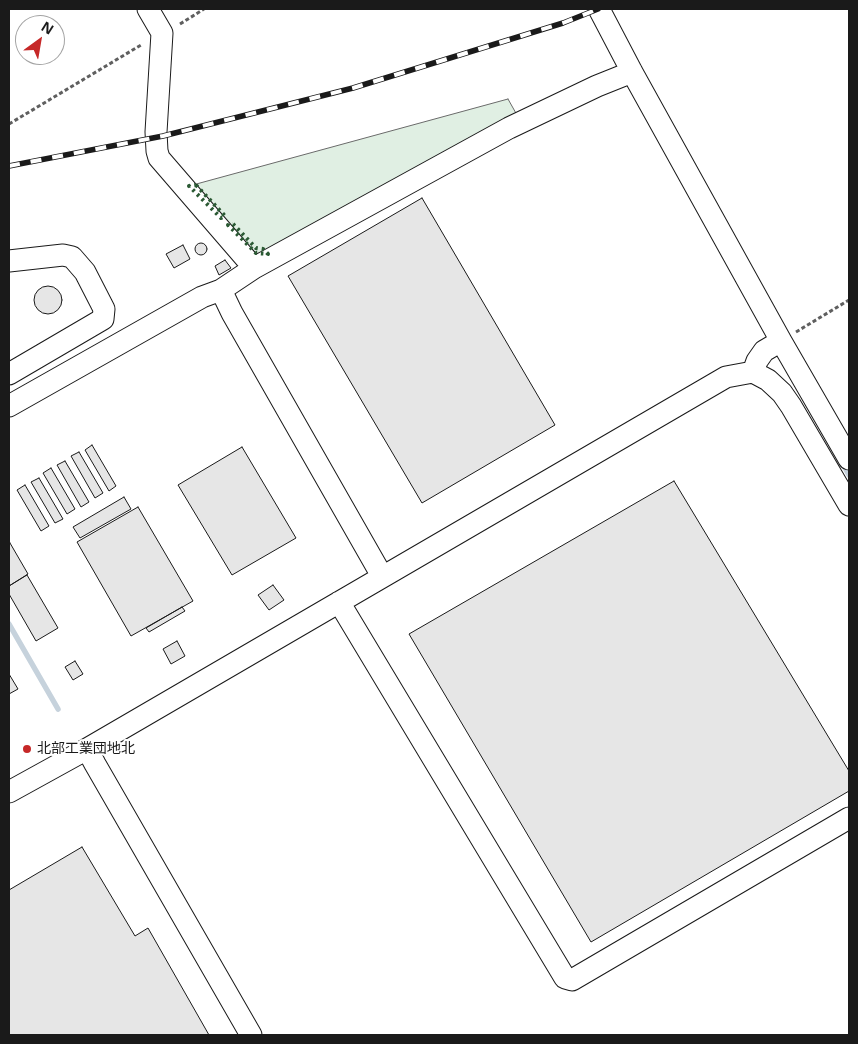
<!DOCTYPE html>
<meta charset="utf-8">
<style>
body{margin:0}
#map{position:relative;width:858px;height:1044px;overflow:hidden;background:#fff;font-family:"Open Sans",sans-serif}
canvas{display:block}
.frame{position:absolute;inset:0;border:10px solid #1a1a1a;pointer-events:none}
.north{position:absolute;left:15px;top:15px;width:50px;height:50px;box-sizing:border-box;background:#fff;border:1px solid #a3a3a3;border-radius:50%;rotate:32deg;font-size:14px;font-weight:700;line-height:20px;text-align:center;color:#1a1a1a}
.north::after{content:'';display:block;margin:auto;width:18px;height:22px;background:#c62828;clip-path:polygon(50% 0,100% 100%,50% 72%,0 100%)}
</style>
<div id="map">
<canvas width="858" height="1044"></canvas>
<div class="frame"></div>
<div class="north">N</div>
</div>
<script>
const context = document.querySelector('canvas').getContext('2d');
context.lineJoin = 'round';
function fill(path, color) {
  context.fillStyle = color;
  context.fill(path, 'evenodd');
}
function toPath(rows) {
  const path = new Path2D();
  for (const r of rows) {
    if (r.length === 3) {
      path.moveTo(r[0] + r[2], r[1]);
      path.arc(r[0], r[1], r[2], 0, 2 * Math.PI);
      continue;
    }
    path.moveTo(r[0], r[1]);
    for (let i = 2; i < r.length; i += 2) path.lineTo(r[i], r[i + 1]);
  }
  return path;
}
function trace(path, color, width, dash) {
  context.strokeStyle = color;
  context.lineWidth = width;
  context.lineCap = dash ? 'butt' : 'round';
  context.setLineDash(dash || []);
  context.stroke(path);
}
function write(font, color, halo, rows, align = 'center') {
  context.font = font + ' "Open Sans","Noto Sans JP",sans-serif';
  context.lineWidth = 4;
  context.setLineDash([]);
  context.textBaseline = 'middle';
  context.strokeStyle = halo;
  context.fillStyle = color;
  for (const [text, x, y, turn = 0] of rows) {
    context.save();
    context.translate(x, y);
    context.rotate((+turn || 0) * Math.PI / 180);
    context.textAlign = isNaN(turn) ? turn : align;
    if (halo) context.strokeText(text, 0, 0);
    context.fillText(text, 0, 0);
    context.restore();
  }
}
const green = toPath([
 [508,99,517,115,268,254,256,253,189,186,508,99]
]);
const stream = toPath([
 [842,462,849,475],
 [9,624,58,709]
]);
const building = toPath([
 [422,198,555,425,422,503,288,276,422,198],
 [201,249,6],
 [183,245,190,259,174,268,166,254,183,245],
 [225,260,231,268,219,275,215,266,225,260],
 [48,300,14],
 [92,445,116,486,109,491,85,450,92,445],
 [242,447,296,538,232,575,178,485,242,447],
 [79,452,103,493,95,498,71,456,79,452],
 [65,461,89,502,81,507,57,465,65,461],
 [51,468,75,509,67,514,43,473,51,468],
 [39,478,63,519,55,523,31,482,39,478],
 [674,481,849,771,849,791,591,942,409,634,674,481],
 [25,485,49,526,41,531,17,490,25,485],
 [124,497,131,509,80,538,73,527,124,497],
 [138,507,193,601,131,636,77,542,138,507],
 [10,543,28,574,9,586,9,544,10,543],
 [27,575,58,628,36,641,9,594,9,586,27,575],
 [273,585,284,600,269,610,258,595,273,585],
 [182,607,185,611,149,632,146,628,182,607],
 [177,641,185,656,171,664,163,649,177,641],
 [75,661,83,674,73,680,65,667,75,661],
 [9,674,18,689,9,694,9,674],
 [82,847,135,936,148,928,209,1035,9,1035,9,890,82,847]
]);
const path = toPath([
 [180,24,204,9],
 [9,124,141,45],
 [796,332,849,300]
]);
const minor = toPath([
 [148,9,162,33,156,132,157,151,159,158,254,268],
 [599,9,632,72,781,341,849,459],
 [9,261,63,255,72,257,85,272,104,309,103,319,9,374],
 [221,290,232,313,382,576],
 [753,372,757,361,764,351,781,341],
 [9,406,202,297,221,290,254,268,509,128,597,86,632,72],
 [339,602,565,978,572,980,849,818],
 [87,749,95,764,251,1035],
 [9,792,87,749,726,377,753,372,768,380,782,393,791,406,849,505]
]);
const rail = toPath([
 [9,166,163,136,353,88,563,23,598,9]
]);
const hedge = toPath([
 [196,185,225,216,221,218,189,186,196,185],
 [233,224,256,248,263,249,268,254,256,253,228,225,233,224]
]);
const markers = [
 [27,749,5,"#c62828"]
];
const poiNames = [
 ["北部工業団地北",37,749]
];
fill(green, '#e0efe3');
trace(green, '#6a6a6a', 1);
trace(stream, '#c6d2dc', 5.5);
fill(building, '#e6e6e6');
trace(building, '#1a1a1a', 1);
trace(minor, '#1a1a1a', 23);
trace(path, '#5f5f5f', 3, [4, 2.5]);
trace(minor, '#fff', 21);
trace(rail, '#1a1a1a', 5.5);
trace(rail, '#fff', 4, [11]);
trace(hedge, '#2b5a34', 4, [2.5, 4]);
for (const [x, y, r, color] of markers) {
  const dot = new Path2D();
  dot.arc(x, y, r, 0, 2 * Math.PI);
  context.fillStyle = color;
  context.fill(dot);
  trace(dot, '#fff', 2);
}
write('14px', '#1a1a1a', '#fff', poiNames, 'left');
</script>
